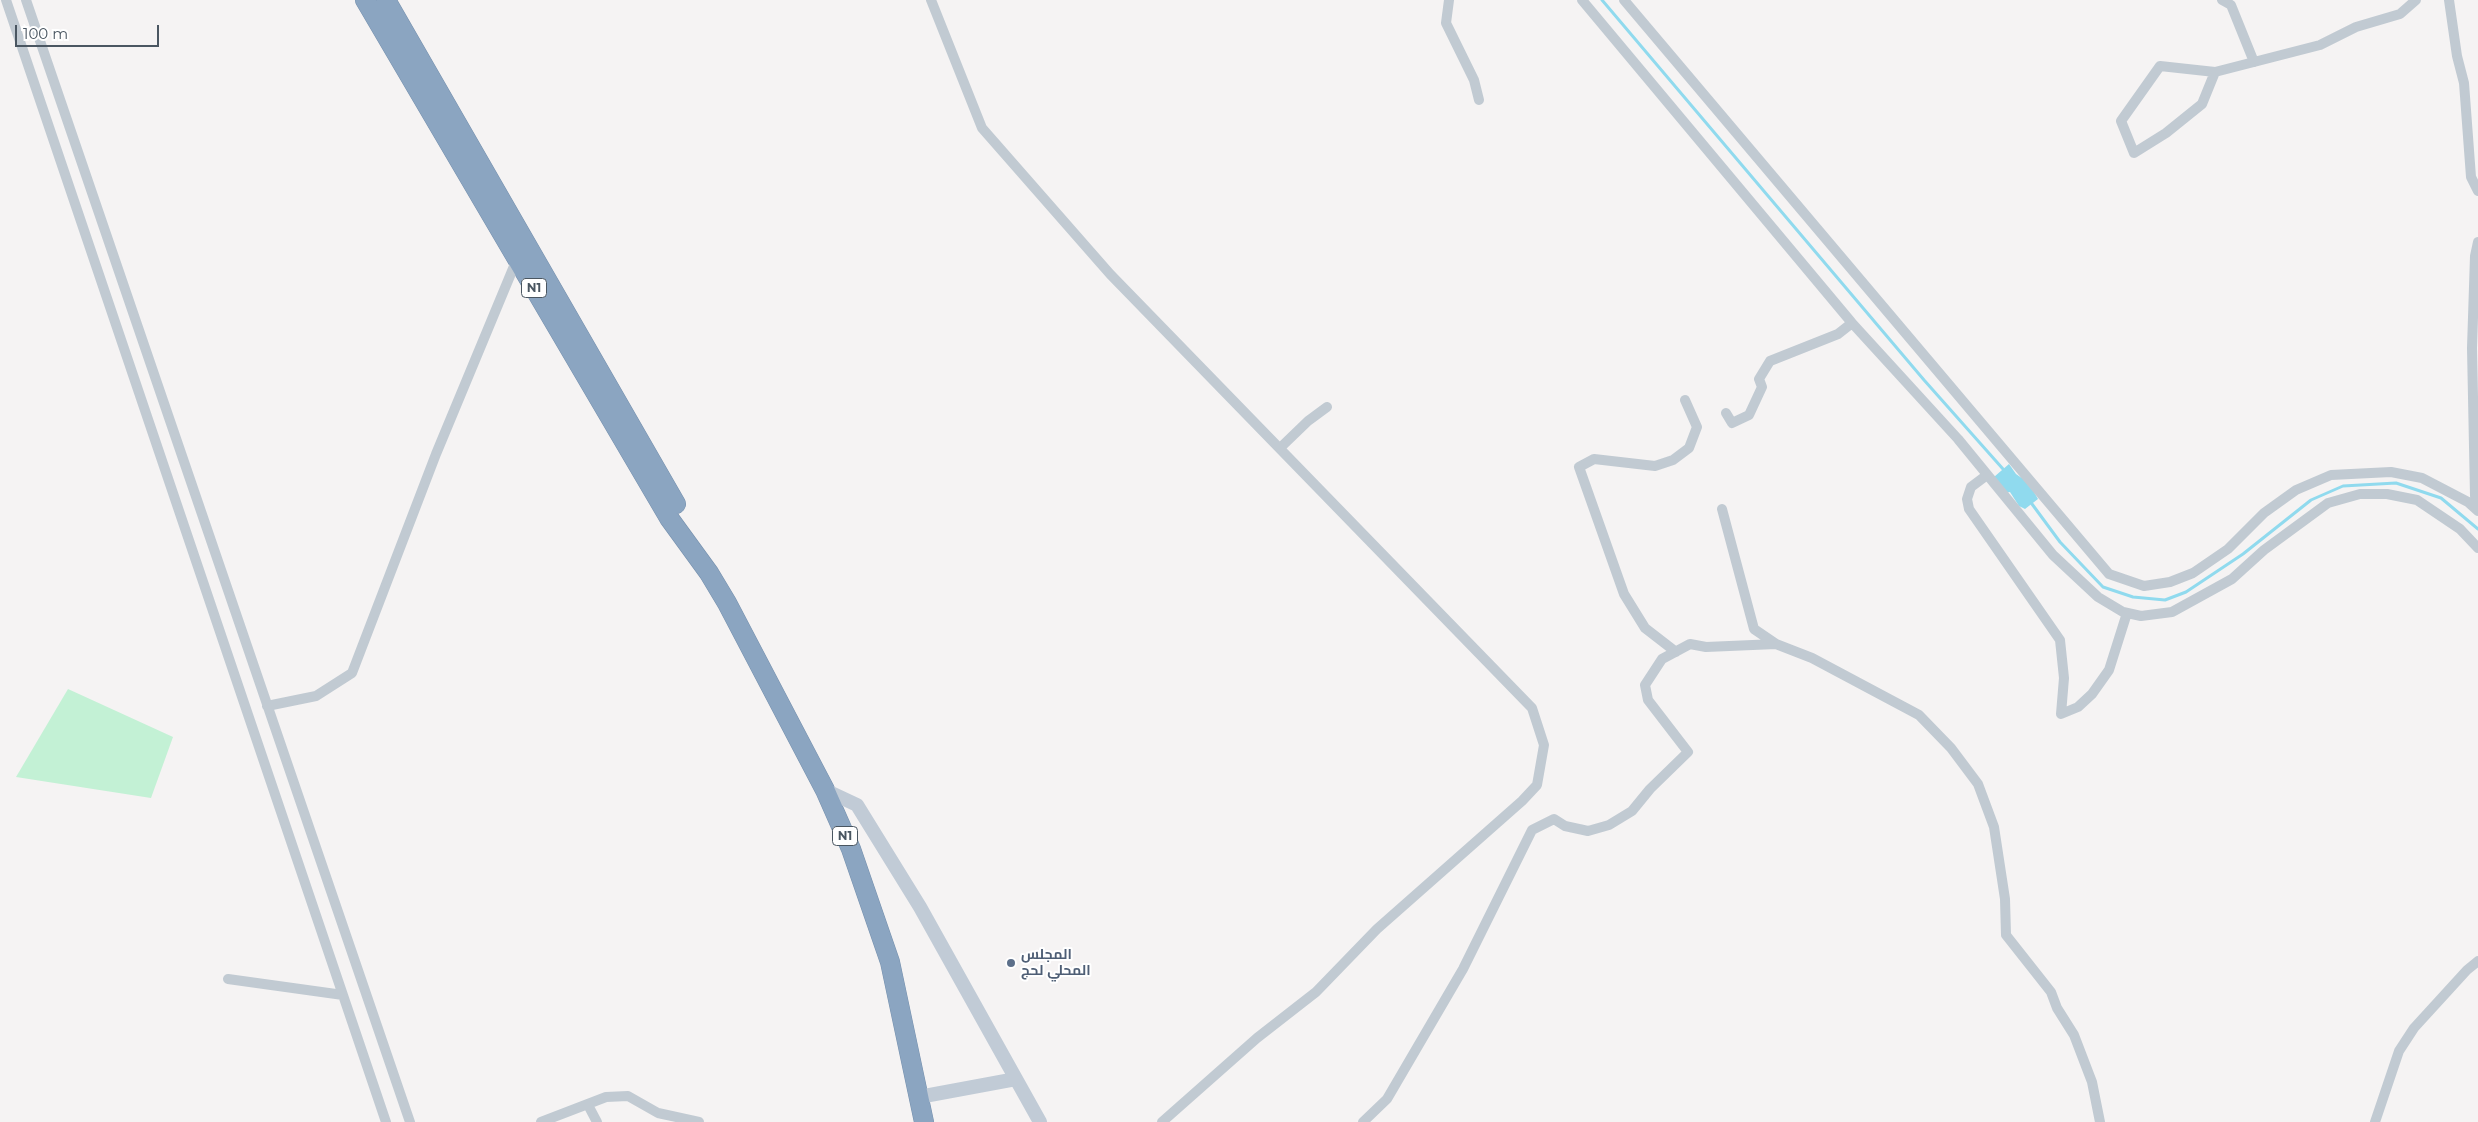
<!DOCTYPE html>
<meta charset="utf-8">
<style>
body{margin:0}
#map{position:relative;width:2478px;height:1122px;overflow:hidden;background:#f5f3f3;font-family:Montserrat,sans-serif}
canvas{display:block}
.scale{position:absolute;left:15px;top:25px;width:144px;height:22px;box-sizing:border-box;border:2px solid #4a5661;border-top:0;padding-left:6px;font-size:15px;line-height:18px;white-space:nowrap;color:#4a5661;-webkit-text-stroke:4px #fff;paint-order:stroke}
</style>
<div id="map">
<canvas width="2478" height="1122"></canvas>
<div class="scale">100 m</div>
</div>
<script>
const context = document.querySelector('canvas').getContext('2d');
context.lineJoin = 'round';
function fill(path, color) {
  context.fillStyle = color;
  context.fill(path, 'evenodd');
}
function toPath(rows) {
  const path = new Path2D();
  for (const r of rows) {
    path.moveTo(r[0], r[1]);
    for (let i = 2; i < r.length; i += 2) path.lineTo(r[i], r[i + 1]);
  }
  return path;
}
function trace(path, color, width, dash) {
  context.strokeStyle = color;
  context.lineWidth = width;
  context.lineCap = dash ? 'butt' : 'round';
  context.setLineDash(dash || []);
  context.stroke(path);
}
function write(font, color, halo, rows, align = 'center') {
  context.font = font + ' Montserrat,Cairo,sans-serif';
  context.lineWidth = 4;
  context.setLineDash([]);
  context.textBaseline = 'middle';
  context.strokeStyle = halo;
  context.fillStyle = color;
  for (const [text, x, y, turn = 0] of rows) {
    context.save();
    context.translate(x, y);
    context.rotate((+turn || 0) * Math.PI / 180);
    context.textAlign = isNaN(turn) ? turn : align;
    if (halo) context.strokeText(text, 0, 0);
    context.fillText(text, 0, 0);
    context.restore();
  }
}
const green = toPath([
 [68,689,173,737,151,798,16,777]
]);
const water = toPath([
 [2009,464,2016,474,2029,483,2038,499,2025,509,2019,506,2010,492,2005,493,1994,477]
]);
const stream = toPath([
 [1602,0,1924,380,2003,469],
 [2032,504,2060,542,2103,587,2133,597,2165,600,2186,592,2243,554,2311,500,2343,486,2396,483,2441,498,2478,529]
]);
const street = toPath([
 [6,0,386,1122],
 [26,0,410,1122],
 [931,0,982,128,1110,274,1532,708,1544,745,1537,785,1522,801,1377,929,1316,992,1257,1038,1162,1122],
 [1449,0,1446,23,1474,80,1479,100],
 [1582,0,1852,323,1958,439,2053,555,2098,597,2123,612,2141,616,2172,612,2232,579,2264,550,2328,503,2360,494,2387,494,2417,500,2460,529,2478,548],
 [1624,0,2109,574,2144,586,2170,582,2193,573,2228,549,2264,513,2296,490,2331,475,2391,472,2422,478,2468,502,2478,511],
 [2222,0,2231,5,2254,62],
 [2449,0,2457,56,2464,83,2471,177,2478,191],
 [2215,72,2202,104,2166,133,2134,153,2121,121,2160,66,2215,72,2320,45,2356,27,2400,14,2416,0],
 [2478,242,2475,256,2472,348,2475,496,2478,507],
 [1726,413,1732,423,1749,415,1762,387,1759,379,1770,361,1838,334,1852,323],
 [1280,448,1308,421,1327,407],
 [1987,475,1971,487,1967,499,1969,509,2060,640,2064,678,2061,714,2078,707,2092,694,2109,670,2127,613],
 [1722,509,1754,629,1776,644],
 [1676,652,1645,628,1624,594,1579,467,1594,459,1655,466,1673,460,1689,448,1697,427,1685,400],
 [267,706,316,696,352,673,436,454,517,259],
 [228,979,343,995],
 [588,1105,597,1122],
 [541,1122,606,1097,628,1096,658,1113,699,1122],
 [1363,1122,1387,1099,1463,969,1532,830,1554,819,1565,826,1588,831,1609,825,1632,811,1650,789,1688,752,1648,700,1645,685,1662,659,1690,644,1706,647,1776,644,1812,658,1919,715,1951,748,1978,784,1994,827,2005,899,2006,935,2051,992,2057,1008,2074,1035,2092,1082,2100,1122],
 [2375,1122,2399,1051,2414,1028,2467,970,2478,961]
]);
const secondary = toPath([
 [825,790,857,805,920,907,1040,1122],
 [919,1097,1016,1079]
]);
const highway = toPath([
 [365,0,669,518,709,573,727,603,825,790,851,849,890,962,924,1122],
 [386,0,676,504]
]);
const markers = [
 [1011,963,5,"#5c6f8a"]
];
const shields = [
 [534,288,25],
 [845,836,25]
];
const shieldNames = [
 ["N1",534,288],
 ["N1",845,836]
];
const serviceNames = [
 ["المجلس",1021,955],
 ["المحلي لحج",1021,971]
];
fill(green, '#c3f1d5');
fill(water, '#90daee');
trace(stream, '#90daee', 3);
trace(highway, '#7690ad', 20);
trace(street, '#c1cad2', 10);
trace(secondary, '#c1cbd6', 14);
trace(highway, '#8ba5c1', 19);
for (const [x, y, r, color] of markers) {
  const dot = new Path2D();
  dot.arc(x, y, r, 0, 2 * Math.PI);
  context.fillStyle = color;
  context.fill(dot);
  trace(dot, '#fff', 2);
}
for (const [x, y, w] of shields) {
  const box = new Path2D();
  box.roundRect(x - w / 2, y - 9.5, w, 19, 4);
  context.fillStyle = '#fff';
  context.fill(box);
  trace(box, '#4a5661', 1);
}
write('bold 12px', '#4a5661', null, shieldNames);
write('bold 14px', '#4e5e75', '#fff', serviceNames, 'left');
</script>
